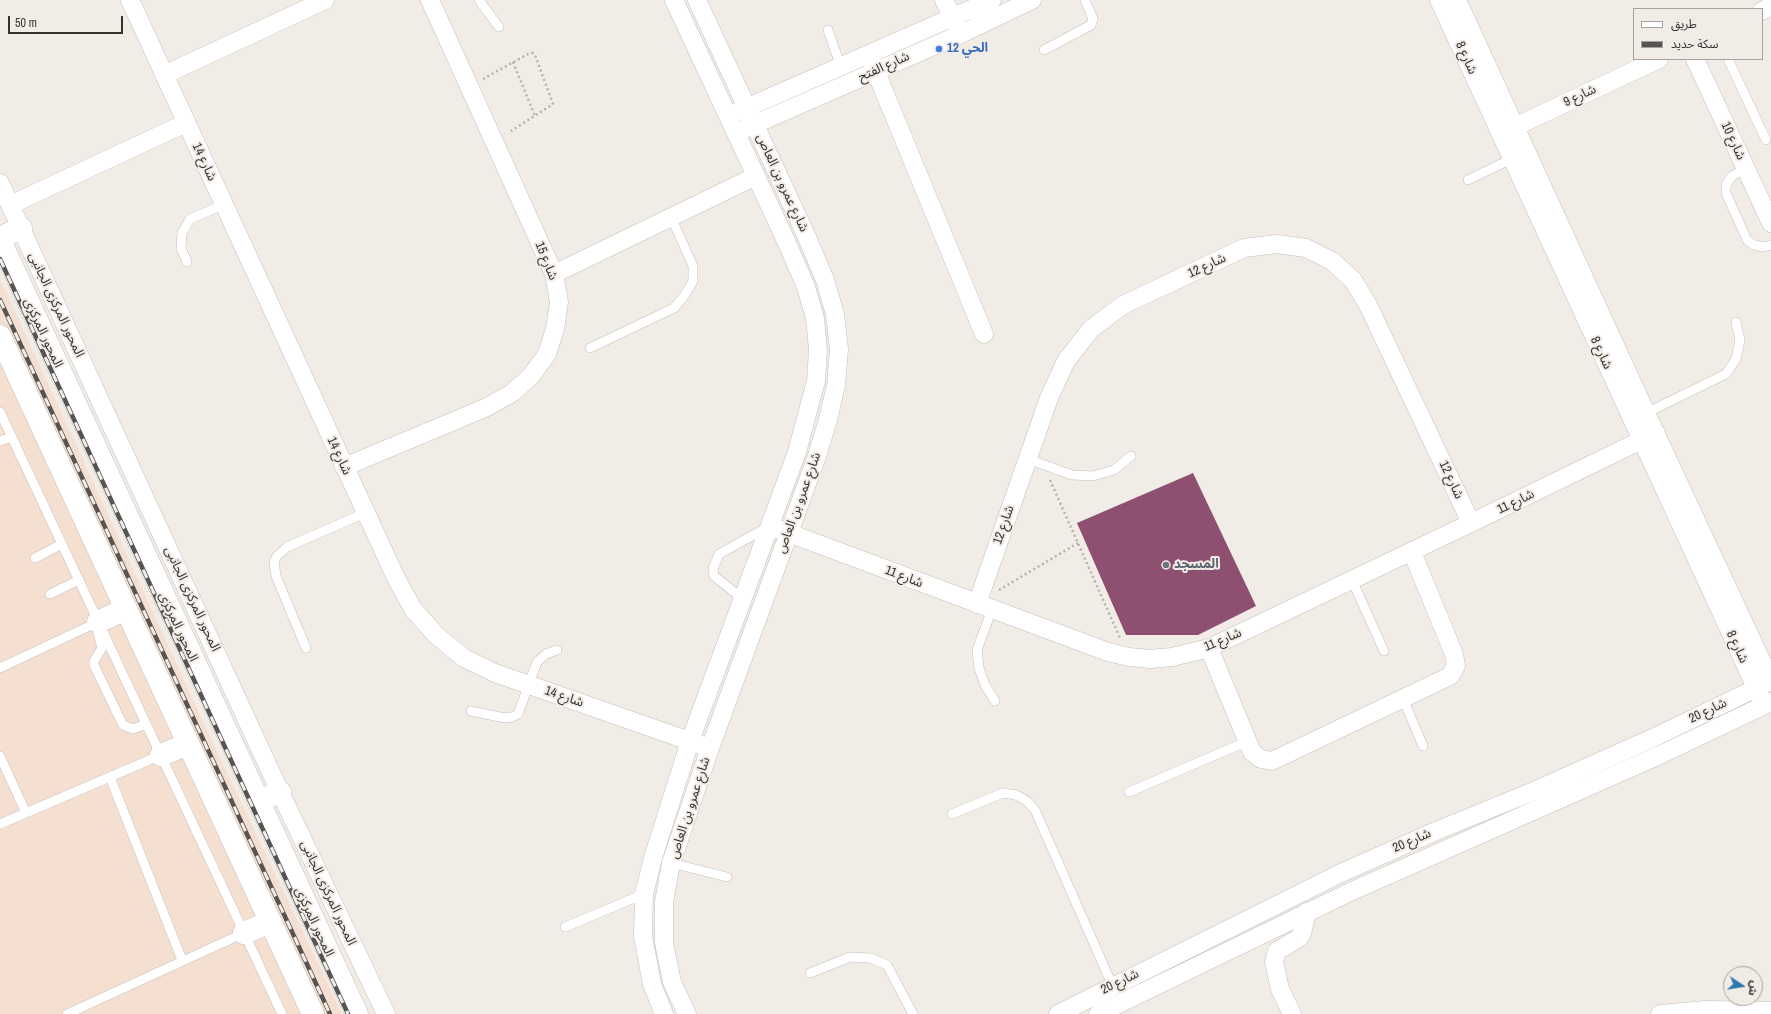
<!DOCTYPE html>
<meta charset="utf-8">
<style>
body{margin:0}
#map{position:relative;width:1771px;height:1014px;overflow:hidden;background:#f2ece7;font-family:"Archivo Narrow","Noto Sans Arabic",sans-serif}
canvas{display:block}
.legend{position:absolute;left:1633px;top:8px;width:130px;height:52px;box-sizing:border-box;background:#f2ece7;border:1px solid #a6a29e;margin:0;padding:5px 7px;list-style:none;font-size:12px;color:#343231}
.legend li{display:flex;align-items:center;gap:8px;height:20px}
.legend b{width:20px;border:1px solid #a6a29e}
.north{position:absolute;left:1723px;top:966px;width:40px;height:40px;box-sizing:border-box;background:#f2ece7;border:1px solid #a6a29e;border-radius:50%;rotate:102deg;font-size:11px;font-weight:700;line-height:16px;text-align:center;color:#343231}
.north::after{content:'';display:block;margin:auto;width:14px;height:18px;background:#2c7aac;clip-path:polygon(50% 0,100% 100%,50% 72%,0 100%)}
.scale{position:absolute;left:8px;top:16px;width:115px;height:18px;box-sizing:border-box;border:2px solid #343231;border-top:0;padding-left:5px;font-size:12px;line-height:14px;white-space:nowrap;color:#343231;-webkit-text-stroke:3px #f2ece7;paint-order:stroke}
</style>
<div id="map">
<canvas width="1771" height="1014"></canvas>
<ul class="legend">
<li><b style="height:5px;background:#fff"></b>طريق</li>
<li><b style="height:5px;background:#565452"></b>سكة حديد</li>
</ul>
<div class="north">ش</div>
<div class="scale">50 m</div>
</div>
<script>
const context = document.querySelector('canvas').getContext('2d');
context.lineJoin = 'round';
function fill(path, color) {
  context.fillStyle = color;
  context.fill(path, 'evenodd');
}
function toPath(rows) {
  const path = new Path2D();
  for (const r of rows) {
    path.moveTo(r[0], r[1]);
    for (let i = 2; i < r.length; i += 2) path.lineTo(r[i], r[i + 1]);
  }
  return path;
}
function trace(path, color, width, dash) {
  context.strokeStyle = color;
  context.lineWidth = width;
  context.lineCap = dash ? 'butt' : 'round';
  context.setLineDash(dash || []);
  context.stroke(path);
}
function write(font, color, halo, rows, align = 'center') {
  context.font = font + ' "Archivo Narrow","Noto Sans Arabic",sans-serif';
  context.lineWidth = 4;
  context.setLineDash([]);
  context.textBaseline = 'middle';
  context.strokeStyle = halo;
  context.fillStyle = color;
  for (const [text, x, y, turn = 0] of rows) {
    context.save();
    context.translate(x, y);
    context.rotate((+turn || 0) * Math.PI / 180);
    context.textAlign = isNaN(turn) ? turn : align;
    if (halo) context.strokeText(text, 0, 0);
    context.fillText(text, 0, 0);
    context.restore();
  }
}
const industrial = toPath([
 [0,279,217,752,342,1014,0,1014]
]);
const building = toPath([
 [1193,473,1256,606,1198,635,1126,635,1077,523]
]);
const path = toPath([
 [513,62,535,116],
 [483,79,528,54,533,53,535,55,553,104,511,131],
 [1050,480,1120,638],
 [999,590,1078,543]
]);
const lane = toPath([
 [479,0,499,27],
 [828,30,841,67],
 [1044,50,1091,25,1093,19,1085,0],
 [1728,59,1766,140],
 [1745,168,1731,177,1726,185,1726,193,1747,240,1754,245,1763,247,1771,245],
 [1468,180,1511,159],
 [187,262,181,248,182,233,190,219,223,205],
 [590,348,674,308,685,295,693,281,693,266,671,217],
 [0,412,282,1014],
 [1646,413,1726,374,1736,359,1740,340,1736,322],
 [0,441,12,437],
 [1028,459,1072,475,1093,476,1114,470,1131,456],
 [35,558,62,544],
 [1352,580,1384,651],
 [50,594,79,580],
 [743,599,714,576,713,569,719,554,768,527],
 [992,609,977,650,979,668,985,685,995,701],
 [98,633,102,648,94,661,94,665,121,721,123,725,133,729,146,724],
 [306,648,276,576,274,562,277,556,287,547,365,513],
 [0,668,98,622],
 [1403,699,1423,746],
 [471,711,505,718,512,717,518,714,537,662,546,654,557,650],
 [0,756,26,813],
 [110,777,182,960],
 [1129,792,1248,741],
 [952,814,1003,793,1016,795,1027,801,1035,810,1114,989],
 [0,824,161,755],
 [671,863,727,877],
 [565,927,644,894],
 [810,973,850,957,870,958,887,965,913,1014],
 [67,1014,244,933]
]);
const street = toPath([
 [130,0,396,578,413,609,436,635,464,658,495,673,701,745],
 [944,0,958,28],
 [1439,0,1764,705],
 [1457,0,1646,413,1771,681],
 [1762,11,1771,6],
 [869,55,984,334],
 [1695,59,1771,223],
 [164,75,325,0],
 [737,112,992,0],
 [744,129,961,34,1032,0],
 [1504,132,1659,59],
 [0,183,280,792,386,1014],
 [10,205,186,123],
 [554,274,756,176],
 [344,467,485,408,512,393,531,376,547,354,555,329,559,302,554,274,430,0],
 [778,529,1108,652,1129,657,1150,659,1172,657,1209,648,1471,523,1656,433],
 [977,604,1049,398,1066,361,1091,329,1123,305,1244,248,1277,244,1306,248,1332,261,1353,280,1368,305,1471,523],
 [1209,648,1252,752,1261,759,1272,761,1450,676,1456,666,1454,654,1412,552],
 [664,1014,652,984,643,936,644,894,653,858,690,741,797,452,816,381,818,350,815,318,806,287,787,243,674,0],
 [687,1014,672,982,664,943,664,902,671,863,710,748,816,459,828,420,836,385,839,349,835,314,825,280,806,235,697,0],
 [1058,1014,1341,873,1436,831,1534,791,1655,737,1771,681],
 [1098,1014,1350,892,1662,754,1771,702],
 [1292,1014,1280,989,1274,962,1277,951,1299,938,1302,933,1307,912],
 [1660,1014,1706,1010,1771,1011]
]);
const secondary = toPath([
 [0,238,21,228],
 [0,240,357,1014],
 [0,336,313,1014],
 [98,622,126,609],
 [161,755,188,744],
 [258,801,280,792],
 [244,933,270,922]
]);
const rail = toPath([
 [0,259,348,1014],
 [0,300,330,1014]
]);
const markers = [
 [939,49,4,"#3f7fe0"],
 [1166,565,4,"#6b7280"]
];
const shopNames = [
 ["الحي 12",947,49]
];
const streetNames = [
 ["شارع 8",1466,58,66],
 ["شارع الفتح",884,67,-24],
 ["شارع 9",1580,96,-25],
 ["شارع 10",1733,141,65],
 ["شارع 14",204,162,65],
 ["شارع عمرو بن العاص",782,183,65],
 ["شارع 15",546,261,68],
 ["شارع 12",1207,266,-25],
 ["المحور المركزى الجانبى",56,305,65],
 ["المحور المركزى",43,333,65],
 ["شارع 8",1601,353,65],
 ["شارع 14",339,456,65],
 ["شارع 12",1451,480,65],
 ["شارع 11",1516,502,-26],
 ["شارع عمرو بن العاص",799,503,-70],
 ["شارع 12",1004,525,-71],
 ["شارع 11",904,577,21],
 ["المحور المركزى الجانبى",192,599,65],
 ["المحور المركزى",178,627,65],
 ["شارع 11",1223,640,-23],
 ["شارع 8",1737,647,65],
 ["شارع 14",564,697,19],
 ["شارع 20",1708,711,-26],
 ["شارع عمرو بن العاص",690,808,-72],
 ["شارع 20",1412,841,-24],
 ["المحور المركزى الجانبى",328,893,65],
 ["المحور المركزى",314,922,65],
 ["شارع 20",1120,982,-26]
];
const worshipNames = [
 ["المسجد",1174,565]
];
fill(industrial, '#f4dfd1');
fill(building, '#8e5070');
trace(lane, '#c4bfba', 10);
trace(street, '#c4bfba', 19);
trace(secondary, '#c4bfba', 23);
trace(path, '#b6b1ad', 2.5, [2, 3]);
trace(lane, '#fff', 9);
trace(street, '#fff', 18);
trace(secondary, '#fff', 22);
trace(rail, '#565452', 4.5);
trace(rail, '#f2ece7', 3, [9]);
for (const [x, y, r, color] of markers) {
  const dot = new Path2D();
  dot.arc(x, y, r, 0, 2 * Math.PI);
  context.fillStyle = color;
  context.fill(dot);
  trace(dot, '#f2ece7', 1.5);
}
write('bold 13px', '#366cbe', '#f2ece7', shopNames, 'left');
write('13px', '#343231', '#f2ece7', streetNames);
write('bold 13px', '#5b616d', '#f2ece7', worshipNames, 'left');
</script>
